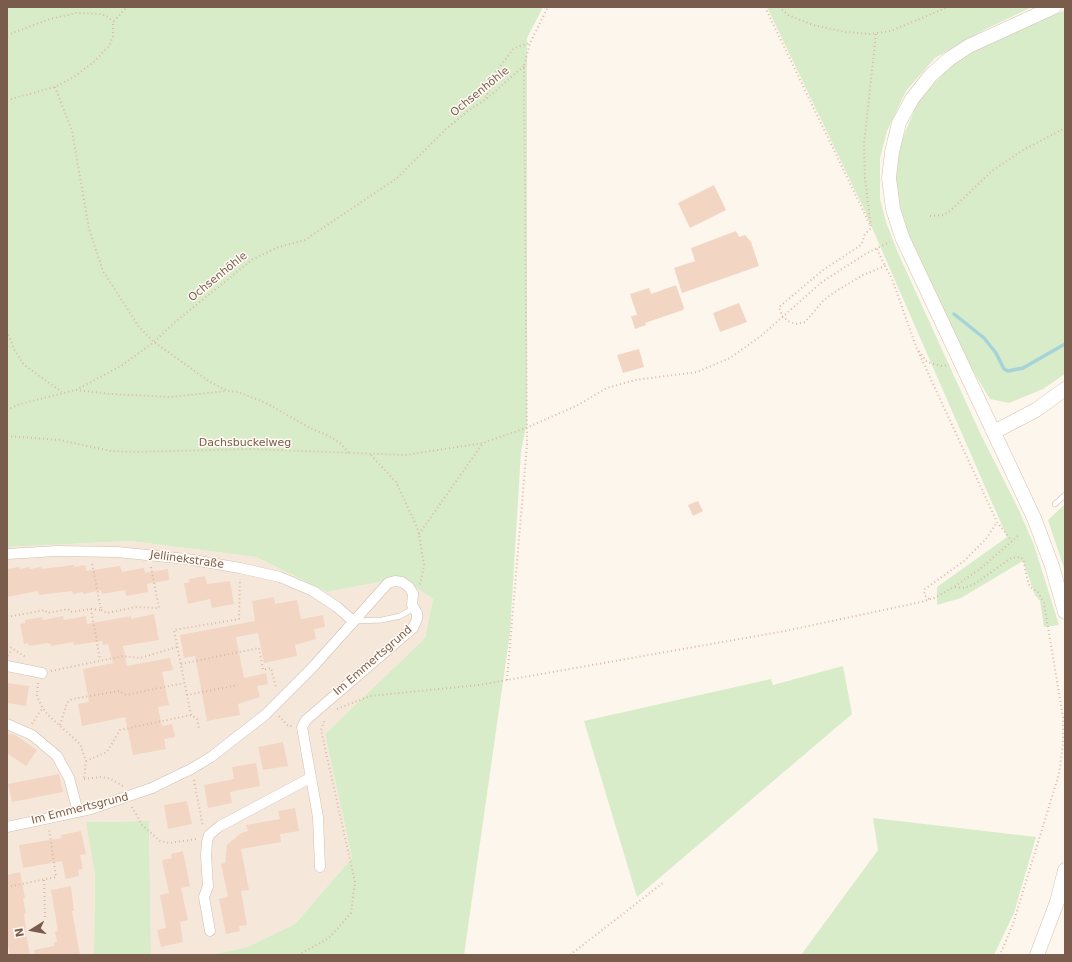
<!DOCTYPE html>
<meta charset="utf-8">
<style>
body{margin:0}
#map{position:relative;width:1072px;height:962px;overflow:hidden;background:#fdf6ec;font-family:"DejaVu Sans",sans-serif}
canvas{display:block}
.frame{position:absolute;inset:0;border:8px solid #7a5c4d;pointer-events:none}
.north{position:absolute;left:12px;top:910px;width:40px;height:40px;-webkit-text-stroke:3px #fffaf3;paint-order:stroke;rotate:259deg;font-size:11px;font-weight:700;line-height:16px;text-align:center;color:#7a5c4d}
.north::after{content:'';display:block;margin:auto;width:14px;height:18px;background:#7a5c4d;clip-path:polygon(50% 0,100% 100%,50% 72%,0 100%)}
</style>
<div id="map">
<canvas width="1072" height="962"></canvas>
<div class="frame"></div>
<div class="north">N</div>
</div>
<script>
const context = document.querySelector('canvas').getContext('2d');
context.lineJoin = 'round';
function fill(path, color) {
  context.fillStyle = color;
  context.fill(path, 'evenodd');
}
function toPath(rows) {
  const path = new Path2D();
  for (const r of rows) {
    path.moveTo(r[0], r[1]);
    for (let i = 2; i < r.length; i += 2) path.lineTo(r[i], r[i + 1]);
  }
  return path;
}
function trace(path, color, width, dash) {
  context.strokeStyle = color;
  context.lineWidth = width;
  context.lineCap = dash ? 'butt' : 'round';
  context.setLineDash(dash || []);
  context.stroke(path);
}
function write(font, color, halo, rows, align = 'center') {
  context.font = font + ' "DejaVu Sans",sans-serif';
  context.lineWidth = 3;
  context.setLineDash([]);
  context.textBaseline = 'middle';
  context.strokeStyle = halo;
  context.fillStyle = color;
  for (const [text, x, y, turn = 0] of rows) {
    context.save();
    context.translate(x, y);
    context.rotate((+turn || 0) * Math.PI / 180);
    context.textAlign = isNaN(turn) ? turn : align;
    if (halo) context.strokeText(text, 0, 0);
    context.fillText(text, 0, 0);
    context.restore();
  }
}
const residential = toPath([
 [131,541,256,557,327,592,401,578,433,599,425,638,325,734,352,858,295,924,247,947,211,955,151,955,149,821,87,822,95,875,94,955,7,955,7,547]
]);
const green = toPath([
 [7,7,543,7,527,38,527,423,521,451,510,633,464,955,211,955,247,947,295,924,352,858,325,734,425,638,433,599,401,578,327,592,256,557,131,541,7,547],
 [767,7,1032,7,984,30,935,58,906,91,887,131,880,158,880,199,886,222,898,253,981,435,1018,508,1034,545,1059,625,1044,627,1040,601,1035,595,1023,561,961,598,937,605,937,587,1007,537,863,207],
 [1065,10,1065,374,1043,389,1009,403,990,399,968,363,905,238,896,191,896,154,918,102,956,59],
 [1064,505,1065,509,1065,571,1048,520],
 [843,666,852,714,637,897,584,721,771,679,773,685],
 [873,818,1036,837,1014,913,994,955,801,955,878,850],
 [149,821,151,955,94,955,95,875,86,822]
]);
const stream = toPath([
 [954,314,984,338,996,353,1004,369,1008,371,1023,368,1065,344]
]);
const building = toPath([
 [714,185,726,210,690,228,678,203],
 [736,231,739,237,745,235,751,242,759,266,682,293,674,268,695,261,691,248],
 [676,285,684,308,683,310,645,323,646,325,635,329,631,316,637,315,630,294,649,288,651,294],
 [739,303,747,322,720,332,713,313],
 [639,349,644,367,623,373,617,355],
 [698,501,703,511,693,516,688,505],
 [74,565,74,567,85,565,86,571,120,566,122,572,144,568,145,573,168,569,169,580,147,584,148,592,126,596,125,590,102,594,101,590,83,594,83,592,73,594,72,591,39,595,38,591,7,597,7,569,19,567,20,569,29,567,30,569,41,567,41,569],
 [205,576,207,584,230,581,234,604,212,608,210,599,188,604,184,583,190,582,189,579],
 [274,597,275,604,297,600,301,619,323,615,325,627,314,629,316,639,295,645,297,656,264,663,258,633,236,637,244,678,266,673,268,684,257,686,260,697,238,704,240,715,207,721,195,656,184,658,180,635,255,621,252,601],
 [154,614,159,640,123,646,127,666,170,658,173,670,162,672,169,705,158,707,162,726,172,724,175,737,164,739,166,749,133,755,125,717,82,726,78,704,89,702,83,669,113,663,108,644,103,645,102,641,74,645,73,642,51,646,51,644,47,643,29,646,28,643,24,644,20,624,25,623,25,620,42,617,43,620,63,616,64,620,86,616,87,624,131,616,131,619],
 [7,683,29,686,26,706,7,703],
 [7,733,15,735,37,750,26,766,7,753],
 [283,742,288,766,263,770,258,747],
 [256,763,260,786,230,792,232,803,208,808,204,785,234,779,232,767],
 [59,774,63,792,12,802,8,784],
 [187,801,192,824,168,829,164,805],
 [295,808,299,831,280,834,281,842,241,849,249,890,241,891,247,925,239,926,240,931,226,934,219,899,228,897,221,864,225,863,227,845,241,833,248,831,246,825,280,819,278,811],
 [81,831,86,854,80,855,83,869,78,870,79,876,66,879,62,861,23,868,19,845,62,838,61,835],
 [183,851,190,886,181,888,188,920,180,922,183,942,161,947,157,930,166,928,160,895,169,893,162,860,172,858,171,854],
 [20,872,25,898,23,899,26,913,24,914,26,928,25,928,30,955,10,955,7,940,7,875],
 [71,886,74,911,72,911,80,955,35,955,34,950,54,946,54,942,57,942,55,932,58,931,51,890]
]);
const path = toPath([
 [765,7,871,227],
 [779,7,788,15,813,25,846,32,870,34,891,31,948,7],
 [876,34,864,144,865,178,871,228,865,234,861,245,823,270,779,307,782,316,790,322,797,324,805,322,823,301,833,293,863,275,885,266,892,279,917,349,946,412,997,522,1012,541],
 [7,35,50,19,76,13,102,14,108,17,113,22],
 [55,87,72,131,89,229,103,271,139,327,154,342,210,382,228,391,238,392,266,403,310,428,329,436,340,443,349,453],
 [486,98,493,76,514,48,530,43],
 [7,100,55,87,74,77,95,61,109,46,113,36,113,22,127,7],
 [930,216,943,215,950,211,992,171,1023,150,1065,128],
 [877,249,885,266],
 [7,331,14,349,24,365,62,392],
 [919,351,927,362,941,366,949,365],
 [76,390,111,394,170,397,227,391],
 [7,410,20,404,76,390,121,366,154,342,175,322,253,259,279,247,305,240,397,178,446,129,469,110,485,100,524,66],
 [7,436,59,440,111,451,134,452,252,449,405,455,483,443,526,428,576,406,607,388,635,380,697,372,730,358,761,336,822,282,867,253,890,242],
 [371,455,396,482,416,525,419,534,424,565,420,585],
 [419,534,483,443],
 [955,587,965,588,976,583,1011,558,1020,557,1023,559,1027,578,1030,587,1038,592,1044,603,1063,717,1063,744,1059,774,1013,924,1000,955],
 [929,599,924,595,925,589,964,561,986,539,997,522],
 [91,609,101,610,92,563],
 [101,610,107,613,136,607,159,608,151,567],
 [7,617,45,610,47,613,68,609,71,612,91,609,100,660],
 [7,645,27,658],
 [8,656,12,649],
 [181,664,259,648,263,670,271,668,276,688],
 [51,671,123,656,140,658,177,647],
 [507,680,527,444,524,66,530,43,548,7],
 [38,683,37,696,41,705,47,714,80,744,86,761,84,779],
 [187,695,174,630,239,619,240,579],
 [337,709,370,696,479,685,785,631,921,602,934,598,954,587,980,569,1019,535],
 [191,715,187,695,238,685],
 [279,716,288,726,292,726],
 [32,724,43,707],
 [60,725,67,703,72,699,119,691,126,695,184,683],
 [86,761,107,752,120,730,191,715,197,719,199,729],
 [84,779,101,777,111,779,123,786],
 [194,780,203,827],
 [132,807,142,825,160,841,170,843,196,839],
 [44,880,45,917],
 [7,887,56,877,49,829],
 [298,955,329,938,351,913,355,882,321,730,325,719],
 [570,955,664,882]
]);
const lane = toPath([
 [1055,504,1065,495],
 [355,621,382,620,400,616,409,611,412,605]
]);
const street = toPath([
 [7,554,57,551,117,552,187,559,240,568,280,577,313,591,337,607,353,621],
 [7,666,42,673],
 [7,724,32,735,57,756,69,778,78,812],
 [152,788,191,769,211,757,265,715,312,668,388,583,395,581,402,582,409,587,413,594,412,605,417,613,417,619,413,628,306,720,302,727,318,817,320,867],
 [7,827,91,809],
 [210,931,204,897,208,886,206,855,207,842,209,835,220,826,310,778]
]);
const secondary = toPath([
 [1054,7,969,46,949,59,931,75,912,99,899,123,892,152,889,178,893,209,902,237,1034,518,1052,566,1065,612],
 [994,432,1036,410,1065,389],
 [1037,955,1057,902,1065,870]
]);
const streetBridge = toPath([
 [91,809,152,788]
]);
const streetNames = [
 ["Ochsenhöhle",480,92,-39],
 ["Ochsenhöhle",218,277,-39],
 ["Dachsbuckelweg",245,443],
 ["Jellinekstraße",187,560,8],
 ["Im Emmertsgrund",373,661,-41],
 ["Im Emmertsgrund",80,809,-14]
];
fill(residential, '#f5e8da');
fill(green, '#d8ecc9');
trace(stream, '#a5d3da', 3.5);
fill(building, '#f3d5c3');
trace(lane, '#d1beb0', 6);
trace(street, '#d1beb0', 11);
trace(secondary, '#d6c0b0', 15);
trace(path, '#d9b8a5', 2, [1, 3]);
trace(lane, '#fff', 5);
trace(street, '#fff', 10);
trace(secondary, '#fff', 14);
trace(streetBridge, '#d1beb0', 11, []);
trace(streetBridge, '#fff', 10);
write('11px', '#7a5c4d', '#fffaf3', streetNames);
</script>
